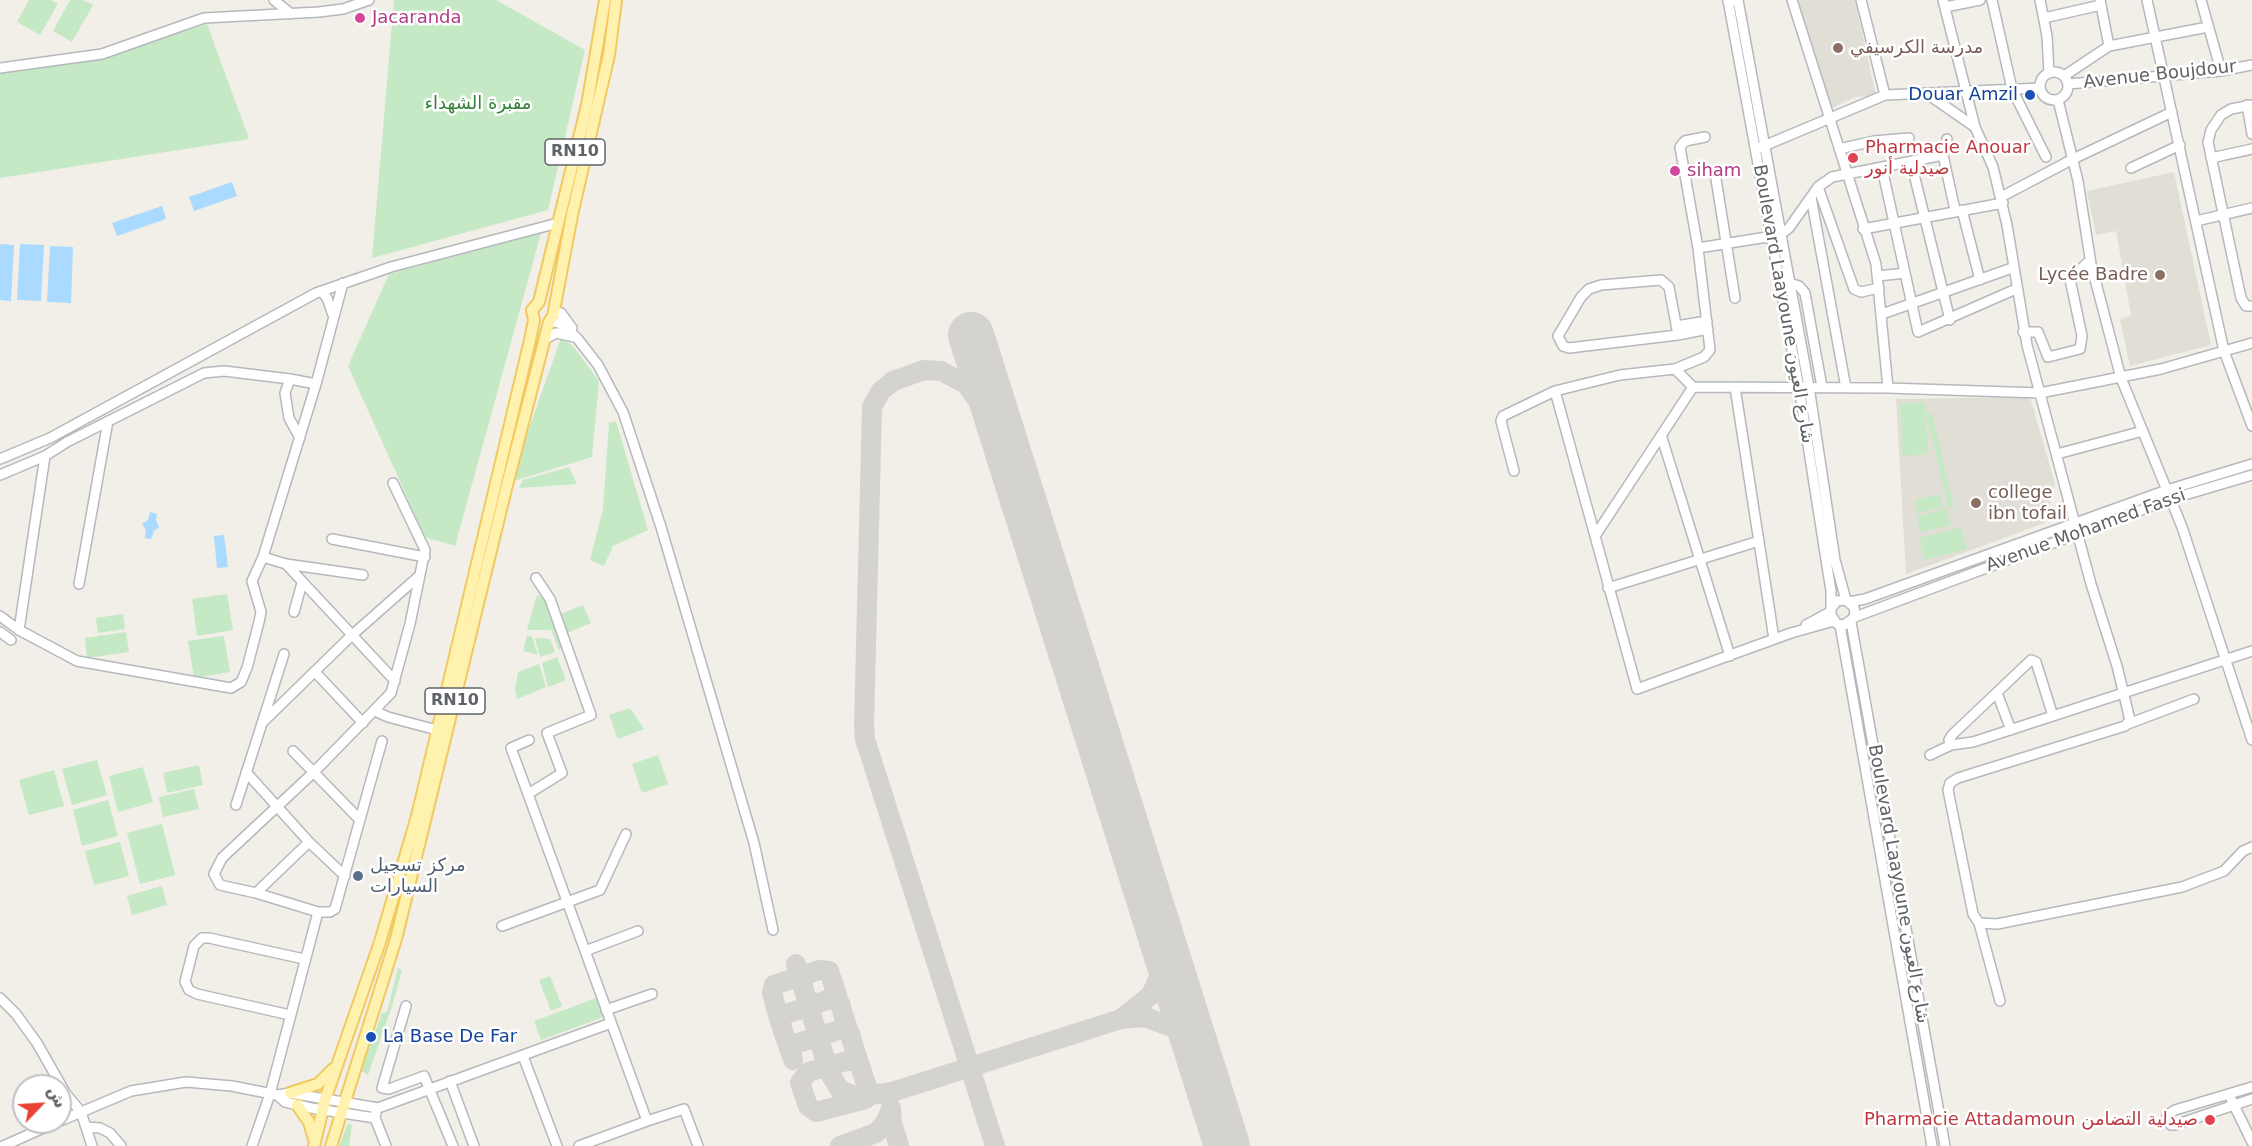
<!DOCTYPE html>
<meta charset="utf-8">
<style>
body{margin:0}
#map{position:relative;width:2252px;height:1146px;overflow:hidden;background:#f1efe8;font-family:"DejaVu Sans",Vazirmatn,sans-serif}
canvas{display:block}
.north{position:absolute;left:12px;top:1074px;width:60px;height:60px;box-sizing:border-box;background:#fff;border:2px solid #bfc1c3;border-radius:50%;rotate:65deg;font-size:16px;font-weight:700;line-height:24px;text-align:center;color:#5f6368}
.north::after{content:'';display:block;margin:auto;width:21px;height:27px;background:#ea4335;clip-path:polygon(50% 0,100% 100%,50% 72%,0 100%)}
</style>
<div id="map">
<canvas width="2252" height="1146"></canvas>
<div class="north">ش</div>
</div>
<script>
const context = document.querySelector('canvas').getContext('2d');
context.lineJoin = 'round';
function fill(path, color) {
  context.fillStyle = color;
  context.fill(path, 'evenodd');
}
function toPath(rows) {
  const path = new Path2D();
  for (const r of rows) {
    if (r.length === 3) {
      path.moveTo(r[0] + r[2], r[1]);
      path.arc(r[0], r[1], r[2], 0, 2 * Math.PI);
      continue;
    }
    path.moveTo(r[0], r[1]);
    for (let i = 2; i < r.length; i += 2) path.lineTo(r[i], r[i + 1]);
  }
  return path;
}
function trace(path, color, width, dash) {
  context.strokeStyle = color;
  context.lineWidth = width;
  context.lineCap = dash ? 'butt' : 'round';
  context.setLineDash(dash || []);
  context.stroke(path);
}
function write(font, color, halo, rows, align = 'center') {
  context.font = font + ' "DejaVu Sans",Vazirmatn,sans-serif';
  context.lineWidth = 5;
  context.setLineDash([]);
  context.textBaseline = 'middle';
  context.strokeStyle = halo;
  context.fillStyle = color;
  for (const [text, x, y, turn = 0] of rows) {
    context.save();
    context.translate(x, y);
    context.rotate((+turn || 0) * Math.PI / 180);
    context.textAlign = isNaN(turn) ? turn : align;
    if (halo) context.strokeText(text, 0, 0);
    context.fillText(text, 0, 0);
    context.restore();
  }
}
const education = toPath([
 [1795,0,1855,0,1876,96,1855,97,1828,110],
 [2174,172,2211,345,2130,366,2120,320,2131,315,2116,231,2096,235,2087,191],
 [2030,397,2055,484,2045,523,1906,574,1896,399]
]);
const green = toPath([
 [29,0,51,0,58,4,40,35,17,22],
 [70,0,83,0,93,5,72,42,53,31],
 [394,0,496,0,585,50,548,210,372,258],
 [207,24,249,139,0,178,0,66,105,56],
 [541,233,455,546,425,537,348,366,389,274],
 [561,338,572,345,599,381,592,457,510,482],
 [1925,402,1926,414,1932,413,1954,507,1949,509,1926,415,1928,454,1902,456,1900,404],
 [616,421,648,530,613,546,604,566,590,560,603,509,609,423],
 [569,467,577,484,519,488,523,480],
 [1940,494,1943,507,1918,513,1915,500],
 [1947,509,1951,525,1920,532,1917,516],
 [1961,527,1967,549,1924,560,1919,538],
 [227,594,233,630,197,636,192,599],
 [537,595,544,598,563,648,559,650,551,630,527,630],
 [583,605,591,623,567,633,559,615],
 [123,614,125,629,98,633,96,618],
 [126,632,129,652,87,658,85,638],
 [527,635,532,637,538,655,523,651],
 [224,636,230,672,194,678,188,641],
 [535,638,550,639,555,652,540,657],
 [557,657,566,680,548,687,542,663],
 [539,664,546,687,517,699,515,689,518,672],
 [630,708,644,729,618,739,609,715],
 [658,755,668,784,642,793,632,764],
 [97,760,107,795,72,805,62,769],
 [199,765,203,785,167,793,163,773],
 [143,767,153,802,118,812,109,776],
 [54,770,64,806,29,815,19,780],
 [194,789,199,809,163,817,159,797],
 [108,800,118,836,82,846,73,810],
 [162,824,175,875,140,884,127,833],
 [120,842,129,876,94,885,85,851],
 [162,886,167,905,132,915,127,896],
 [398,968,402,970,393,1003,368,1075,360,1070,363,1057,368,1051,382,1013,387,1012],
 [550,976,562,1006,551,1011,539,980],
 [599,997,606,1016,541,1040,534,1021],
 [348,1123,352,1125,349,1146,339,1146]
]);
const water = toPath([
 [232,182,237,196,194,211,189,197],
 [162,206,166,219,117,236,112,223],
 [0,244,14,245,11,301,0,300],
 [20,244,44,245,41,301,17,300],
 [50,246,73,247,71,303,47,302],
 [150,512,157,514,156,520,159,527,154,531,151,539,145,538,146,530,142,524,148,520],
 [224,535,228,567,217,568,214,536]
]);
const taxiway = toPath([
 [1162,940,1161,973,1151,995,1121,1019,1145,1017,1172,1027,1183,1036,1201,1062],
 [796,964,829,1072,840,1090,857,1097,892,1092,1121,1019],
 [780,1022,772,993,774,985,819,970,829,971,867,1087,870,1092,880,1094],
 [791,1054,780,1022,783,1015,830,999,836,1000,841,1005],
 [793,1060,791,1049,795,1044,839,1030,845,1030,851,1035],
 [860,1066,855,1061,847,1061,808,1072,800,1083,808,1106,816,1112,866,1099],
 [891,1108,892,1123,899,1146],
 [840,1146,876,1133,885,1123,891,1109],
 [995,1146,865,739,864,726,872,407,881,391,893,381,924,370,941,371,966,384,1002,434]
]);
const runway = toPath([
 [971,335,1227,1146]
]);
const minor = toPath([
 [274,0,291,14],
 [1728,0,1799,388,1831,591,1831,615,1837,624,1844,625,1855,617,1854,607,1846,600,1837,601,1831,608],
 [1792,0,1876,264,1888,388],
 [1861,0,1885,95],
 [1943,0,1975,127],
 [1992,0,2012,89,2046,157],
 [2040,0,2047,36,2049,73],
 [2100,0,2109,46],
 [2147,0,2224,351,2252,426],
 [2201,0,2221,71],
 [1728,2,1738,0,1809,387,1835,560,1846,600],
 [1945,7,1980,0],
 [2044,18,2101,5],
 [0,68,102,54,204,18,319,12,343,9,369,0],
 [2054,86,14],
 [2064,76,2109,46,2208,27],
 [2068,84,2221,71,2252,65],
 [1926,93,1975,127,1993,167,2007,225,2027,345,2091,584,2117,666,2130,720,2125,726,1958,778,1950,783,1948,790,1973,914,1979,923,1997,924,2182,887,2224,871,2243,851,2252,847],
 [2058,100,2078,181,2091,264],
 [2247,105,2252,134],
 [2252,105,2231,109,2221,115,2211,130,2208,142,2241,298,2246,306,2252,306],
 [1947,139,1943,155,1955,210],
 [1759,148,1885,95,2040,88],
 [1839,149,1874,141,1909,138],
 [2211,158,2252,149],
 [1911,162,1950,320],
 [1882,168,1918,332,2016,289],
 [2131,168,2180,145],
 [1715,173,1735,298],
 [1818,187,1854,289,1861,292,1879,288],
 [1811,197,1846,388],
 [2001,197,2073,159,2172,112],
 [1962,210,1980,280],
 [2196,221,2252,208],
 [1863,229,2003,203],
 [1698,248,1780,235,1789,228,1818,187,1832,177,1943,155],
 [1878,276,1905,273],
 [343,283,316,384,263,557,286,564,363,575],
 [1789,283,1799,286,1805,293,1822,387],
 [321,291,327,298,333,315],
 [554,313,561,313,572,328],
 [1882,314,2012,268],
 [550,321,559,323,577,338,598,365,623,412,661,527,754,843,773,930],
 [1676,326,1707,321],
 [2023,332,2038,332,2048,357,2080,349,2082,336,2070,279,2087,263,2091,264,2121,378,2182,527,2252,740],
 [1678,335,1669,287,1661,280,1601,285,1589,289,1581,297,1558,336,1563,346,1569,348,1678,335,1708,329],
 [545,339,556,333,574,337],
 [1675,369,1704,357,1710,350,1698,248,1680,147,1685,141,1705,137],
 [1693,387,1595,536,1637,689,1791,633,1834,621],
 [1735,387,1774,639],
 [1555,391,1595,536],
 [300,438,289,418,285,393,290,379,316,384],
 [1662,438,1730,656],
 [2057,454,2143,431],
 [0,459,50,438,316,293,391,267,558,223],
 [1514,471,1501,421,1503,416,1555,391,1620,375,1675,369,1693,387,1888,388,2040,393,2161,369,2252,343],
 [0,475,45,456,67,442,204,373,224,371,290,379],
 [332,539,425,557],
 [286,564,395,681],
 [536,578,550,599,591,715,547,733,562,773,528,794,647,1121,684,1109,698,1146],
 [79,584,108,421],
 [1608,588,1759,541],
 [1849,602,1865,599,2167,490,2252,464],
 [294,612,302,583],
 [0,616,19,630,77,661,231,688,241,682,247,668,259,622,261,612,252,581,263,557],
 [1855,617,2171,499,2252,475],
 [1851,622,1945,1146],
 [1806,625,1830,612],
 [1840,625,1932,1146],
 [19,630,45,456],
 [0,632,11,640],
 [315,672,363,723],
 [1997,693,2011,730],
 [375,711,388,717,437,730],
 [263,722,351,636,419,576],
 [2128,724,2194,699],
 [1951,745,1949,740,1952,735,2031,660,2036,662,2053,716],
 [293,751,360,820],
 [1930,755,1951,745,1973,742,2252,651],
 [246,772,309,842,345,876],
 [528,794,511,748,529,740],
 [236,805,284,654],
 [256,893,309,842],
 [318,912,256,893,220,885,214,874,222,858,313,773,391,693,410,624,425,550,393,483],
 [1979,923,2000,1001],
 [502,926,600,890,626,834],
 [585,951,638,931],
 [0,998,16,1014,37,1043,66,1094,81,1112,92,1146],
 [406,1006,382,1088,389,1089,424,1076,453,1146],
 [606,1010,652,994],
 [290,1015,197,994,189,990,185,982,194,946,202,938,209,938,304,959],
 [523,1056,557,1146],
 [450,1081,474,1146],
 [2252,1087,2175,1110,2167,1115,2167,1120,2171,1125,2175,1125,2252,1099],
 [277,1095,285,1102,311,1108,375,1118],
 [2231,1099,2252,1142],
 [376,1113,375,1118,386,1146],
 [60,1121,131,1091,186,1082,232,1086,277,1095,290,1093,378,1108,611,1023],
 [86,1127,100,1128,110,1133,121,1146],
 [3,1146,57,1122],
 [252,1146,270,1094,318,912,330,912,335,909,382,741],
 [579,1146,647,1121]
]);
const major = toPath([
 [539,302,587,105,605,0],
 [290,1093,318,1084,333,1069],
 [297,1105,309,1122,314,1139],
 [314,1146,325,1100,380,942,417,816,530,340,534,320,532,310,539,302],
 [331,1146,396,939,507,485,549,322,553,316,572,215,609,55,616,0]
]);
const markers = [
 [360,18,6,"#d1479c"],
 [1838,48,6,"#8d6e63"],
 [2030,95,6,"#1a4fb4"],
 [1853,158,6,"#e0444e"],
 [1675,171,6,"#d1479c"],
 [2160,275,6,"#8d6e63"],
 [1976,503,6,"#8d6e63"],
 [358,876,6,"#5c6f8a"],
 [371,1037,6,"#1a4fb4"],
 [2210,1120,6,"#e0444e"]
];
const shields = [
 [575,152,60],
 [455,701,60]
];
const shieldNames = [
 ["RN10",575,152],
 ["RN10",455,701]
];
const hotelNames = [
 ["Jacaranda",372,18],
 ["siham",1687,171]
];
const educationNames = [
 ["مدرسة الكرسيفي",1850,48],
 ["Lycée Badre",2148,275,"right"],
 ["college",1988,493],
 ["ibn tofail",1988,514]
];
const streetNames = [
 ["Avenue Boujdour",2160,75,-6],
 ["Boulevard Laayoune شارع العيون",1783,304,80],
 ["Avenue Mohamed Fassi",2086,531,-20],
 ["Boulevard Laayoune شارع العيون",1898,884,80]
];
const transitNames = [
 ["Douar Amzil",2018,95],
 ["La Base De Far",383,1037,"left"]
];
const parkNames = [
 ["مقبرة الشهداء",478,104]
];
const healthNames = [
 ["Pharmacie Anouar",1865,148],
 ["صيدلية أنور",1865,169],
 ["Pharmacie Attadamoun صيدلية التضامن",2198,1120,"right"]
];
const serviceNames = [
 ["مركز تسجيل",370,866],
 ["السيارات",370,887]
];
fill(education, '#e1ded6');
fill(green, '#c5e8c5');
fill(water, '#aadaff');
trace(taxiway, '#d4d3d0', 20);
trace(runway, '#d4d3d0', 46);
trace(minor, '#b5b8bc', 12);
trace(major, '#f2c960', 14);
trace(minor, '#fff', 9);
trace(major, '#fff2af', 10);
for (const [x, y, r, color] of markers) {
  const dot = new Path2D();
  dot.arc(x, y, r, 0, 2 * Math.PI);
  context.fillStyle = color;
  context.fill(dot);
  trace(dot, '#fff', 2);
}
for (const [x, y, w] of shields) {
  const box = new Path2D();
  box.roundRect(x - w / 2, y - 13, w, 26, 4.5);
  context.fillStyle = '#fff';
  context.fill(box);
  trace(box, '#5f6368', 1.5);
}
write('bold 16px', '#5f6368', null, shieldNames);
write('18px', '#b23c85', '#fff', hotelNames, 'left');
write('18px', '#785e54', '#fff', educationNames, 'left');
write('18px', '#5f6368', '#fff', streetNames);
write('18px', '#164399', '#fff', transitNames, 'right');
write('18px', '#348238', '#fff', parkNames);
write('18px', '#be3a42', '#fff', healthNames, 'left');
write('18px', '#4e5e75', '#fff', serviceNames, 'left');
</script>
